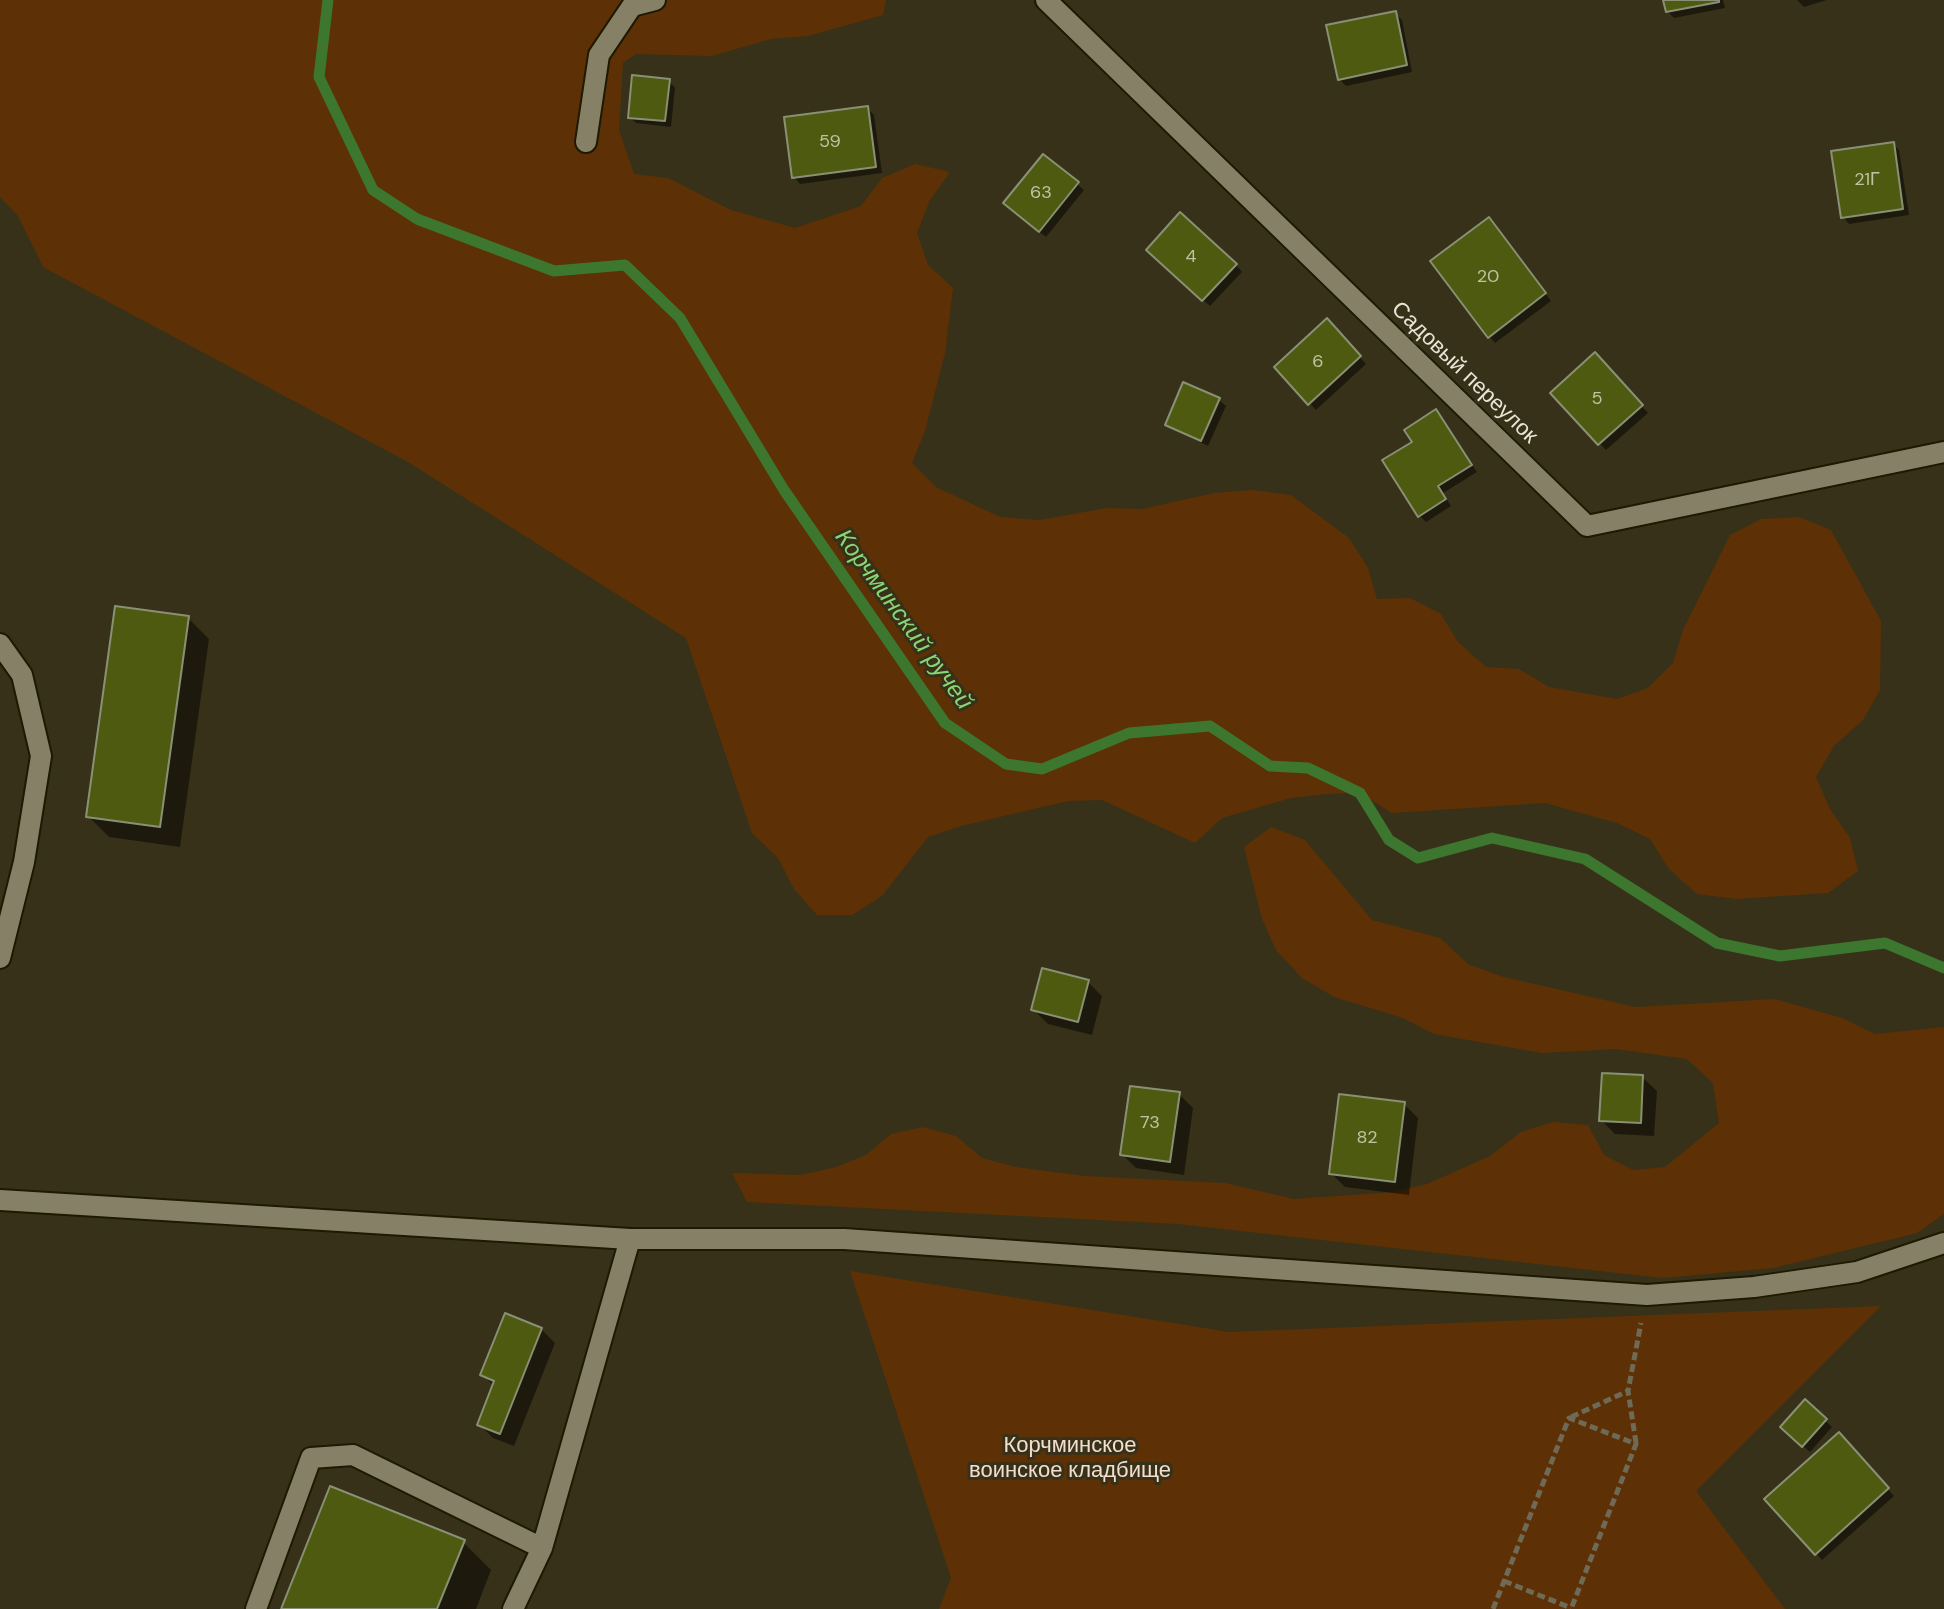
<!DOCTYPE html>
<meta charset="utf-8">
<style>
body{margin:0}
canvas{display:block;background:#363118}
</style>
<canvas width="1944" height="1609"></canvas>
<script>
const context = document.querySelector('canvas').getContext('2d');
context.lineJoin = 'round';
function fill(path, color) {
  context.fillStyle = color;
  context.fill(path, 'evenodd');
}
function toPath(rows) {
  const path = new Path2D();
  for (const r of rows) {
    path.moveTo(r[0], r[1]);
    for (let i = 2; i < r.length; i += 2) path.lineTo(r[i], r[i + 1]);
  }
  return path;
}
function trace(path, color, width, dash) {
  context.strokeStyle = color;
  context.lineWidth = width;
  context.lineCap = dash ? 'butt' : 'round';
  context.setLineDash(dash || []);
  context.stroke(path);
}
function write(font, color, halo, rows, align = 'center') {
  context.font = font + ' "DM Sans",sans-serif';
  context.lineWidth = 6;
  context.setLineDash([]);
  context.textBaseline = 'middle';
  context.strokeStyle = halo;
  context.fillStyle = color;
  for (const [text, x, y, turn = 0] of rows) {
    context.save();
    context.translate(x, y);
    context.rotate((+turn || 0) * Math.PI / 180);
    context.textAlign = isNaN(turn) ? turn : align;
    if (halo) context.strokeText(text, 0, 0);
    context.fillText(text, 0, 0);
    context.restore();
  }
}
const green = toPath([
 [0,0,886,0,883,15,808,36,771,39,712,56,636,54,623,63,619,130,634,174,668,178,731,210,795,228,861,206,882,178,915,164,950,172,930,200,917,233,928,265,953,288,945,353,925,431,912,463,936,487,1000,517,1039,520,1107,508,1142,509,1214,493,1251,490,1291,495,1349,538,1368,568,1377,599,1410,598,1441,614,1458,642,1486,667,1519,669,1549,687,1617,699,1648,688,1673,663,1683,630,1730,535,1761,519,1799,517,1831,530,1881,621,1880,690,1863,720,1834,746,1816,777,1830,809,1850,838,1858,871,1828,893,1736,899,1697,894,1669,869,1650,839,1617,823,1545,803,1392,813,1360,793,1327,794,1291,798,1222,818,1195,843,1102,800,1068,801,961,826,928,837,882,896,852,915,817,915,794,889,778,858,752,833,686,638,408,462,43,267,18,216,0,197],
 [1271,827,1305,840,1372,920,1440,938,1468,964,1500,976,1635,1007,1775,999,1842,1018,1875,1034,1944,1027,1944,1214,1917,1233,1773,1268,1663,1278,1178,1224,747,1202,732,1173,801,1175,836,1167,866,1155,891,1134,923,1127,956,1136,982,1158,1016,1167,1085,1176,1225,1183,1294,1199,1394,1192,1427,1184,1490,1156,1521,1132,1553,1122,1588,1125,1604,1155,1633,1170,1665,1167,1719,1123,1713,1083,1687,1059,1616,1049,1542,1053,1434,1034,1403,1018,1334,997,1302,978,1276,950,1262,919,1244,847],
 [850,1271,1229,1332,1881,1306,1696,1491,1785,1609,939,1609,951,1578]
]);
const shadow = toPath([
 [1665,0,1723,0,1725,8,1674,18,1667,11],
 [1797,0,1827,0,1804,7],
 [1395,13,1402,20,1412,72,1346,86,1339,79],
 [669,81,675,88,671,127,636,123,630,117],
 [867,108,874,115,882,173,800,184,794,177],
 [1893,144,1899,150,1909,215,1849,224,1843,217],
 [1077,184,1084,190,1046,237,1012,210],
 [1495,226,1551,301,1495,343,1489,336],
 [1155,257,1236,265,1242,272,1210,306],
 [1327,321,1366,364,1316,410,1276,367],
 [1594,355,1648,413,1606,450,1553,393],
 [1219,400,1226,406,1208,446,1167,425],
 [1436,411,1477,472,1443,493,1451,506,1426,522,1419,515,1415,442],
 [188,618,209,639,180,847,109,837,88,816],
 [1088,982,1102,996,1092,1035,1048,1024,1034,1010],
 [1642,1077,1657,1091,1654,1136,1615,1134,1601,1120],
 [1179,1094,1193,1108,1184,1175,1136,1168,1122,1154],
 [1404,1104,1418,1118,1409,1195,1345,1187,1331,1173],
 [541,1329,555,1343,514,1446,493,1438,479,1424,494,1386,483,1375],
 [1805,1402,1832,1427,1810,1452,1782,1427],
 [1845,1441,1894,1496,1822,1560,1816,1553],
 [463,1542,491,1570,476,1609,283,1609]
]);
const stream = toPath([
 [328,0,319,77,373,190,417,219,554,271,625,265,680,318,784,490,945,723,1006,764,1042,769,1129,733,1210,726,1270,766,1308,768,1360,793,1389,840,1418,858,1492,838,1585,859,1717,943,1780,956,1885,943,1944,968]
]);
const building = toPath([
 [1663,0,1719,0,1719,2,1666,12,1663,0],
 [1396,11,1407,65,1338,80,1326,25,1396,11],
 [632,75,670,79,665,121,628,118,632,75],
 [868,106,876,167,792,178,784,117,868,106],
 [1894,142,1903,209,1841,218,1831,151,1894,142],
 [1043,154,1079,182,1039,232,1003,203,1043,154],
 [1180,212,1237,264,1202,301,1146,250,1180,212],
 [1489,217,1546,293,1488,338,1430,261,1489,217],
 [1327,318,1361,356,1308,405,1274,367,1327,318],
 [1595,352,1643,405,1598,445,1550,393,1595,352],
 [1183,382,1220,398,1201,441,1165,425,1183,382],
 [1436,409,1472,465,1438,486,1446,499,1418,517,1382,460,1412,442,1404,430,1436,409],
 [115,606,189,616,160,827,86,817,115,606],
 [1042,968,1089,980,1078,1022,1031,1010,1042,968],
 [1602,1073,1643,1075,1641,1123,1599,1121,1602,1073],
 [1130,1086,1180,1092,1170,1162,1120,1155,1130,1086],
 [1339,1094,1405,1102,1395,1182,1329,1174,1339,1094],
 [505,1313,542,1328,500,1434,477,1425,494,1381,480,1375,505,1313],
 [1805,1399,1827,1419,1802,1447,1780,1427,1805,1399],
 [1839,1432,1889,1488,1815,1555,1764,1499,1839,1432],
 [330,1486,465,1540,437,1609,281,1609,330,1486]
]);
const path = toPath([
 [1571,1417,1628,1391],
 [1636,1443,1628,1391,1641,1323],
 [1504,1581,1571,1608],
 [1493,1609,1569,1418,1636,1444,1571,1609]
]);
const minor = toPath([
 [1046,0,1587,526,1944,452],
 [586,142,599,55,632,6,655,0],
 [0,644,22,675,41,756,24,862,0,958],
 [0,1200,630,1239,844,1239,1647,1295,1754,1287,1857,1272,1944,1243],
 [256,1609,311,1458,353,1455,542,1548],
 [513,1609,542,1548,630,1239]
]);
const numberNames = [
 ["59",830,142],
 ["21Г",1867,180],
 ["63",1041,193],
 ["4",1191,257],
 ["20",1488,277],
 ["6",1318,362],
 ["5",1597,399],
 ["73",1150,1123],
 ["82",1367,1138]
];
const streetNames = [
 ["Садовый переулок",1464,373,44]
];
const parkNames = [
 ["Корчминское",1070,1446],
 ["воинское кладбище",1070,1471]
];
const waterNames = [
 ["Корчминский ручей",903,620,54]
];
fill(green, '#5d3005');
fill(shadow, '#0007');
trace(stream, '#3d762f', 11);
fill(building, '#4d5a0f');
trace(building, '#899075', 2);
trace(minor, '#1d1902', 24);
trace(path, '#6f6a55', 5, [8, 4]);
trace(minor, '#868166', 20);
write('18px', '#c1c2a4', null, numberNames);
write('22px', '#e8e5d6', '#363118', streetNames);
write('22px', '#f2ddcf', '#363118', parkNames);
write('italic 24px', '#88d676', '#363118', waterNames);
</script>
